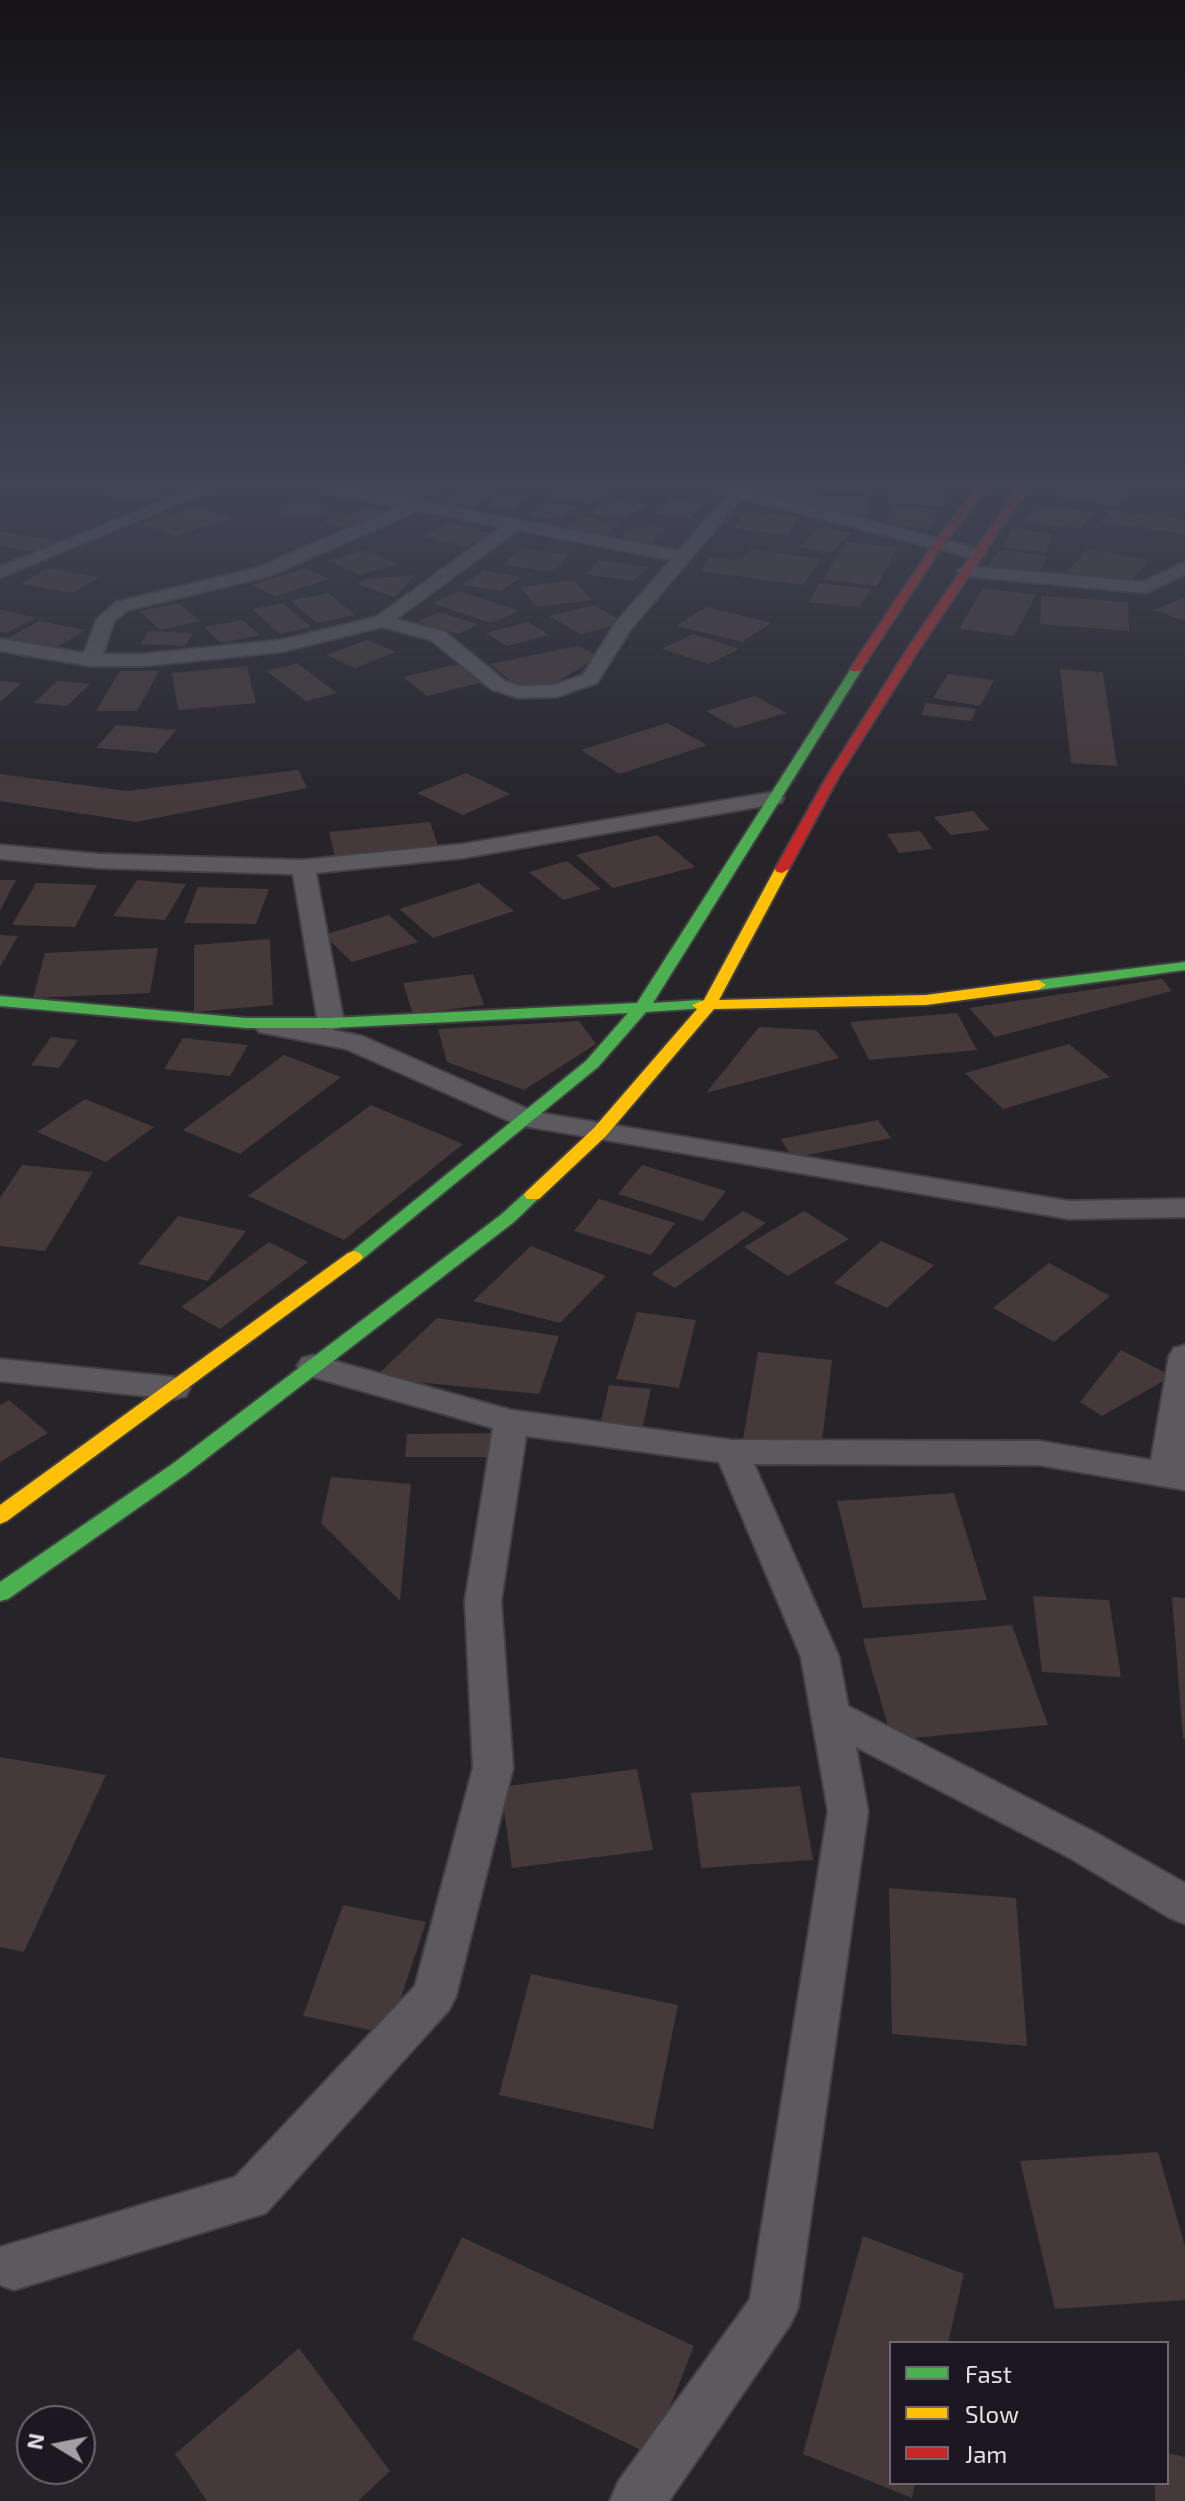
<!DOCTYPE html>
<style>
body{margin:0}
#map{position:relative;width:1185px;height:2501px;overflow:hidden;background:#262329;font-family:"Exo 2",sans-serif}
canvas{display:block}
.legend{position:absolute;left:889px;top:2341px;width:280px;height:144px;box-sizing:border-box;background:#1d1722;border:2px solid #6d6872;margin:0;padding:10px 14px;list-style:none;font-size:24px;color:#e5e1e9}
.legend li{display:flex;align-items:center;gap:16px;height:40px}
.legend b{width:40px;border:2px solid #6d6872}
.north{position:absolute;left:16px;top:2405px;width:80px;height:80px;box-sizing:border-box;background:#1d1722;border:2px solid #6d6872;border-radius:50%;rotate:280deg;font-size:22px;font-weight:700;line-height:32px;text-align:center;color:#e5e1e9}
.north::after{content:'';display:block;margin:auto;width:28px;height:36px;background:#a29ea6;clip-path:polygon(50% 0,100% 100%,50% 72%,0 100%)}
</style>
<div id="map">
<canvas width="1185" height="2501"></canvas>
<ul class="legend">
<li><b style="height:10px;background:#4caf50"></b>Fast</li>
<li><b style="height:10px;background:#ffc107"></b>Slow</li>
<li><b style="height:10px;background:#c62828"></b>Jam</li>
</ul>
<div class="north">N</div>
</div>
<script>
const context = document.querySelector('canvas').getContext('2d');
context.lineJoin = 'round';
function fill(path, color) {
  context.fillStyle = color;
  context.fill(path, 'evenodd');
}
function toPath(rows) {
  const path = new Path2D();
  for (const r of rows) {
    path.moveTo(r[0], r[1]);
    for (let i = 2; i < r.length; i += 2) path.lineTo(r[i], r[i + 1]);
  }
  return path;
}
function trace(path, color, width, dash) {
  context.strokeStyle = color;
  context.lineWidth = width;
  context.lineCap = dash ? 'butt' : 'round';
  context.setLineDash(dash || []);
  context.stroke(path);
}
const building = toPath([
 [104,488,151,488,163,497,126,504],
 [384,488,439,488,432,495],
 [462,488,494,488,474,507,445,503],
 [562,488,598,488,607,489,588,504,548,497],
 [761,488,812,488,812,492,761,491],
 [828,488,873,488,874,491,830,491],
 [1060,488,1114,488,1131,491,1115,506,1052,495],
 [890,490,946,493,945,506,888,503],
 [500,494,527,497,513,511,485,508],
 [788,495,869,496,865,517,796,504],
 [614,499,646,505,623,520,591,513],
 [672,499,707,503,691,518,655,513],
 [293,501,332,505,317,518,277,514],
 [549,502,579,507,560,520,529,515],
 [892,505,938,509,931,529,885,525],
 [1036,505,1092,512,1081,529,1024,521],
 [198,506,231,518,176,536,143,524],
 [368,507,387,513,343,528,324,521],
 [1109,510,1185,520,1185,534,1101,522],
 [746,511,799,517,788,535,734,529],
 [581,517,621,524,604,536,564,528],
 [449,523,492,534,465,547,422,536],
 [632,525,665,528,651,546,617,542],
 [818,528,851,533,832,552,799,547],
 [1011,529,1054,534,1046,552,1002,547],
 [0,531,57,541,35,552,0,546],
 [846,542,897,548,877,586,823,579],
 [523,548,570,555,551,572,503,564],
 [752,549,821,559,803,585,700,571,710,557,740,561],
 [1087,549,1149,560,1130,583,1067,572],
 [367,550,397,564,359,575,329,560],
 [999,550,1048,556,1034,579,984,573],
 [599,560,648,567,633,581,585,574],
 [48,568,99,577,73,593,21,584],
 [305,568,330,579,275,596,251,585],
 [483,570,521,577,501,591,463,585],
 [415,575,395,597,357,584,365,579],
 [574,580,592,600,537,607,520,587],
 [820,583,870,589,860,608,809,602],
 [983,588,1036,595,1014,636,959,629],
 [459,591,519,611,491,623,432,603],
 [328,593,355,615,318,623,290,601],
 [1041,596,1128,602,1129,631,1040,624],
 [1185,597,1185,621,1154,610],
 [179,603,200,621,160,630,140,611],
 [283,603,311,627,280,634,252,609],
 [594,605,625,623,580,634,549,616],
 [706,607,771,623,742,642,676,626],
 [0,609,36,618,6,633,0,632],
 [438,612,478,624,458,634,417,622],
 [242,620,260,635,221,643,204,627],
 [39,621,85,630,52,650,5,640],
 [528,622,549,635,507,646,486,633],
 [149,631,193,633,185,646,140,644],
 [693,634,739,649,709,664,662,649],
 [367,640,396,652,355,668,326,655],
 [578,646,600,656,554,684,518,687,490,664],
 [297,663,337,693,306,701,266,671],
 [459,664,483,682,427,696,403,677],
 [247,666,256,703,178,710,172,673],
 [1060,669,1103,672,1117,766,1071,763],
 [120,671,159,671,137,711,96,711],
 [948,674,994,680,980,706,933,698],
 [0,681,22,683,0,702],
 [57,681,90,684,67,706,34,703],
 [755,696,786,713,736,728,706,711],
 [926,703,976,709,971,721,921,715],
 [667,723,707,745,620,774,581,750],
 [116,725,176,730,157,753,96,748],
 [298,770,307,788,136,822,0,801,0,774,127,791],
 [466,773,510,794,463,815,417,793],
 [973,811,990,830,951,835,934,817],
 [430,822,439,849,336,860,329,832],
 [920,831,933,849,899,853,887,834],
 [657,835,695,867,613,888,576,855],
 [567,861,601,889,563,900,529,872],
 [0,880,16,880,0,911],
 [137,880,186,884,165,920,113,916],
 [36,883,97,885,75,927,12,925],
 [479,883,514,911,433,938,399,909],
 [198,887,269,889,256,924,184,923],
 [389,915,418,942,352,962,324,935],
 [0,935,18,936,0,967],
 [270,939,273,1005,194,1012,194,945],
 [158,948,150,993,33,998,45,953],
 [473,974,484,1005,413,1014,403,983],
 [1162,979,1172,991,995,1037,969,1008],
 [957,1013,977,1050,869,1060,850,1022],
 [579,1021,596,1044,524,1090,447,1062,438,1029],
 [759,1027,816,1030,839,1058,706,1093],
 [51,1037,78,1040,59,1068,31,1065],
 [183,1038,248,1045,230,1076,164,1069],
 [1069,1044,1110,1077,1003,1109,965,1073],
 [284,1055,341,1077,240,1154,183,1130],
 [85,1099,154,1127,106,1162,37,1132],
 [371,1105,463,1144,344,1240,248,1196],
 [878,1120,891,1138,793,1158,780,1139],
 [22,1165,93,1172,45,1251,0,1246,0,1198],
 [642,1165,726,1191,703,1221,618,1194],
 [599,1199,675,1223,651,1255,574,1231],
 [743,1211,766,1223,675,1288,651,1274],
 [804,1211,849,1239,788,1276,744,1247],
 [178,1216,246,1231,208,1281,138,1264],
 [881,1241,934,1265,887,1308,834,1283],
 [269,1242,308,1262,220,1329,181,1307],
 [531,1246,606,1276,560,1323,473,1301],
 [1049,1263,1110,1296,1054,1342,993,1308],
 [637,1312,696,1320,679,1388,616,1379],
 [437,1318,559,1336,539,1394,374,1378],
 [1121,1350,1172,1376,1102,1416,1080,1402],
 [758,1352,832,1360,821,1449,743,1439],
 [609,1385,651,1389,642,1430,600,1425],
 [9,1400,48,1433,0,1462,0,1405],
 [494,1433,493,1457,405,1457,407,1434],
 [331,1477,411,1484,400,1601,321,1523],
 [954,1493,987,1600,863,1608,837,1501],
 [1033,1596,1109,1600,1121,1677,1042,1672],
 [1172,1597,1185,1598,1185,1739,1183,1739],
 [1012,1625,1048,1725,892,1740,863,1639],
 [0,1757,106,1775,24,1952,0,1947],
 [637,1769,653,1850,512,1868,501,1787],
 [800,1786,813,1860,701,1868,691,1793],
 [889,1888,1016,1898,1027,2046,892,2034],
 [343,1905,426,1922,389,2034,303,2016],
 [531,1974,678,2005,653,2129,499,2095],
 [1158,2152,1185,2246,1185,2300,1055,2309,1020,2161],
 [863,2236,964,2274,948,2343,891,2343,891,2483,915,2483,912,2498,803,2454],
 [462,2237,694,2346,651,2455,412,2339],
 [299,2348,390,2471,358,2501,207,2501,175,2454],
 [1167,2453,1185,2457,1185,2501,1155,2501,1155,2483,1167,2483]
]);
const street = toPath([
 [194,488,215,488,0,578,0,567,194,488],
 [323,488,354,488,678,551,728,495,715,491,713,488,741,488,983,550,986,554,977,559,742,498,631,629,597,683,556,697,518,698,491,689,431,640,382,627,281,652,143,666,91,666,0,651,0,639,84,653,97,619,116,602,257,568,400,506,331,493,323,488],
 [419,510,501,527,376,617,281,640,143,654,103,654,114,621,128,610,269,576,419,510],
 [518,530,671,560,616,622,583,675,554,685,520,686,505,681,445,632,396,619,518,530],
 [1185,562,1185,574,1146,593,966,576,957,571,966,566,1143,582,1185,562],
 [773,792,784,798,781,803,463,858,316,873,344,1023,340,1028,332,1030,362,1036,535,1112,1069,1201,1185,1199,1185,1217,1069,1219,518,1125,346,1049,259,1032,255,1027,259,1022,268,1019,325,1029,318,1023,293,874,99,868,0,859,0,845,99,854,303,860,463,844,773,792],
 [1185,1345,1185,1490,1039,1465,754,1464,839,1657,848,1706,1098,1834,1185,1883,1185,1924,1170,1918,1070,1858,856,1747,868,1811,798,2308,790,2325,669,2501,610,2501,618,2482,750,2299,828,1811,801,1657,719,1462,526,1436,501,1601,513,1768,456,1996,449,2010,266,2213,14,2290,0,2285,0,2247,235,2177,415,1986,473,1768,465,1601,493,1428,302,1374,297,1366,302,1358,313,1355,511,1410,732,1440,1039,1441,1151,1460,1169,1356,1174,1348,1185,1345],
 [0,1359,174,1377,186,1380,190,1388,186,1396,174,1399,0,1381,0,1359]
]);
const fast = toPath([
 [852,667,862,669,653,1003,700,1000,705,1002,705,1008,646,1012,598,1067,360,1261,348,1261,345,1257,586,1061,628,1013,331,1028,246,1028,0,1006,0,996,246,1018,331,1018,637,1003,852,667],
 [1185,962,1185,970,1038,990,1030,985,1038,980,1185,962],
 [533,1190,542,1195,514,1222,185,1475,8,1599,0,1601,0,1582,171,1465,502,1214,527,1191,533,1190]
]);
const slow = toPath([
 [782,865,789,869,719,1000,926,995,1038,980,1046,985,1038,990,926,1005,714,1009,606,1136,539,1199,527,1199,524,1195,527,1191,594,1128,697,1009,692,1005,704,1000,775,869,782,865],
 [354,1251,360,1253,363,1257,360,1261,7,1521,0,1524,0,1505,348,1253,354,1251]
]);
const jam = toPath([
 [977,488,987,488,943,545,860,671,852,671,850,669,934,543,977,488],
 [1018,488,1028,488,920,648,838,778,789,869,782,873,777,872,775,869,826,778,908,648,1018,488]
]);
fill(building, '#46393a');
trace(street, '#423f45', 4);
trace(fast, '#423f45', 4);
trace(slow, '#423f45', 4);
trace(jam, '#423f45', 4);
fill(street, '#5d5a5f');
fill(fast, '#4caf50');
fill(slow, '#ffc107');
fill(jam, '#c62828');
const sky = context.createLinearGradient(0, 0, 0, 838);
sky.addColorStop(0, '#151317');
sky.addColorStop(0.58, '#414554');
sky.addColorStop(1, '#41455400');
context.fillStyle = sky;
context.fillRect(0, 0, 1185, 838);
</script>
